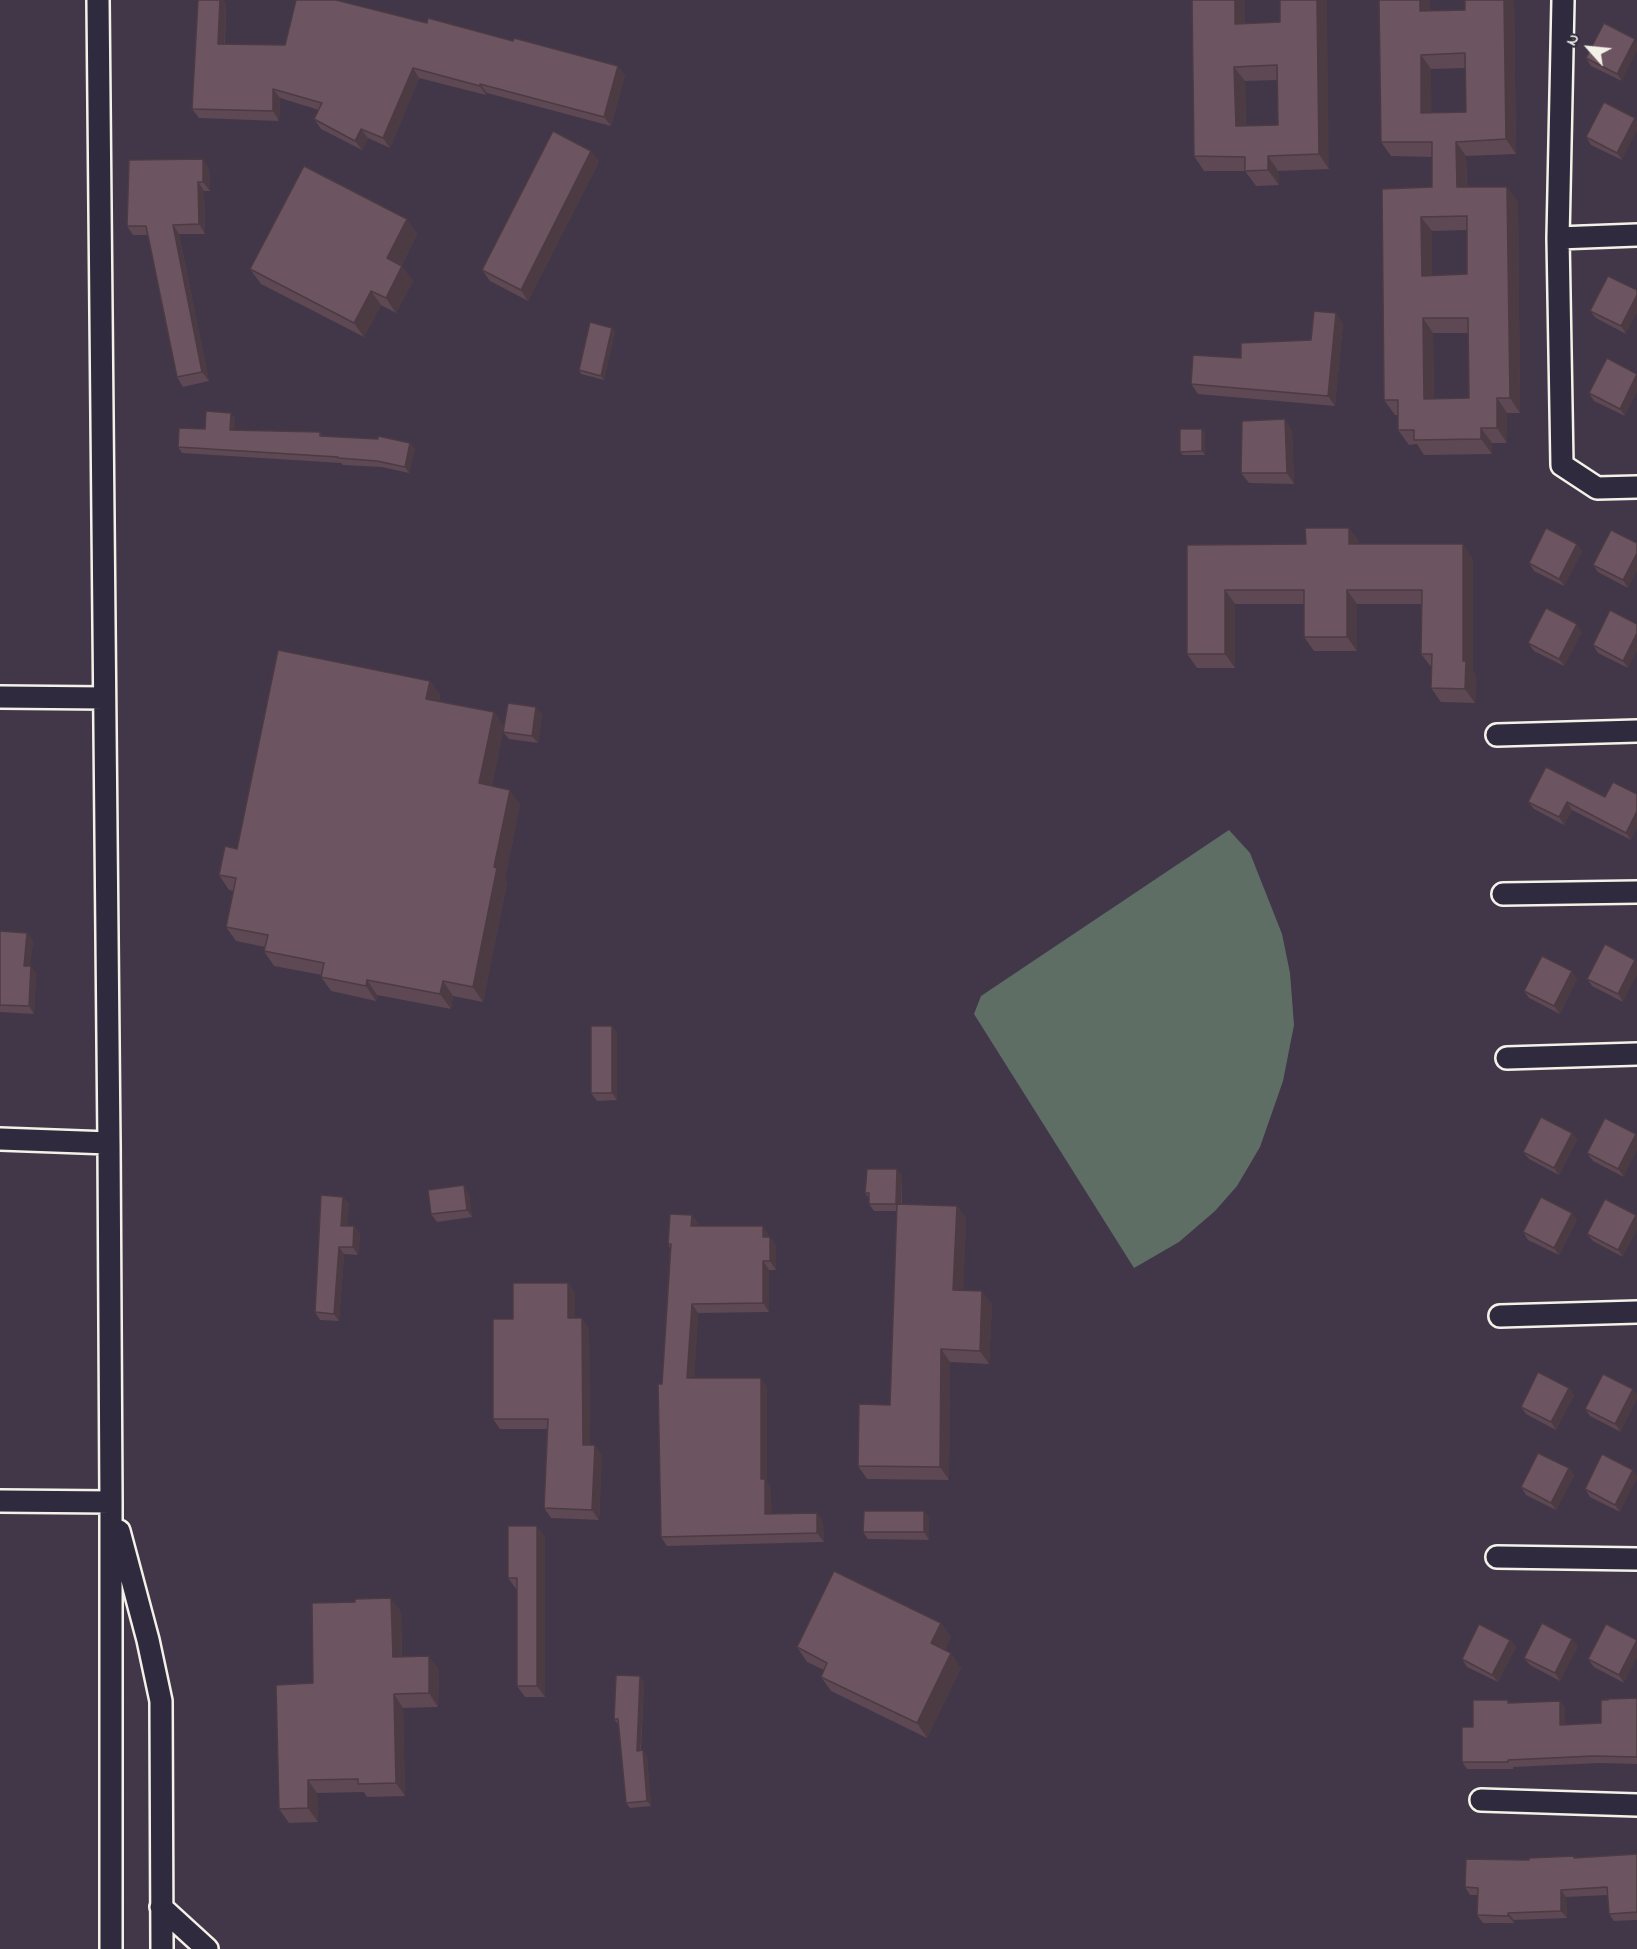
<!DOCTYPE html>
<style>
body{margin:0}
#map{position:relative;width:1637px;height:1949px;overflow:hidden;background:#413748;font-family:"Indie Flower",sans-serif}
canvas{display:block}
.north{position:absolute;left:1559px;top:18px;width:60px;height:60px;-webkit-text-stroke:4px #2f2a3d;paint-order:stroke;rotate:297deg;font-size:16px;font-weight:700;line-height:24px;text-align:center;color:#f4f1e8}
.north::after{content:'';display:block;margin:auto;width:21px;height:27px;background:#f4f1e8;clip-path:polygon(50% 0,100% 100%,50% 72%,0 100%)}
</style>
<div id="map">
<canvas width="1637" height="1949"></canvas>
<div class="north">N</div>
</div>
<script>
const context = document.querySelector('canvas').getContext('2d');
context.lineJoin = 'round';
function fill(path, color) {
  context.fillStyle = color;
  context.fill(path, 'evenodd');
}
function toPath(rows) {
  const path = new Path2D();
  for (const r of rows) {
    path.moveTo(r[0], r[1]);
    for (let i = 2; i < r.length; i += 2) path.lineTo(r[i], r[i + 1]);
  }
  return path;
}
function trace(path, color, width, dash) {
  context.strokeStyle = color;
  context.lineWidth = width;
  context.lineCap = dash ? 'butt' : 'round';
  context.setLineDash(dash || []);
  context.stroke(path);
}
const green = toPath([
 [1229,830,1250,853,1282,934,1290,973,1294,1025,1283,1081,1260,1147,1237,1186,1215,1211,1179,1242,1134,1268,974,1014,981,996]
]);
const street = toPath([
 [98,0,109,1143,111,1502,111,1949],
 [1563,0,1558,238,1562,465,1597,488,1637,487],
 [1558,238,1637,235],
 [0,697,104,698],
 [1497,735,1637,731],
 [1503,894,1637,892],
 [1507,1058,1637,1054],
 [0,1139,109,1143],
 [1500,1316,1637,1312],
 [0,1501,111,1502],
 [119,1531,148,1640,161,1701,162,1949],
 [1497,1557,1637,1559],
 [1481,1800,1637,1805],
 [161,1907,207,1949]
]);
const wall = toPath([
 [198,0,223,0,226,5,225,44,625,75,611,126,487,93,486,95,419,78,390,148,368,138,362,150,321,129,314,119,319,110,280,98,279,121,199,118,192,109],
 [1379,0,1430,0,1430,11,1465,10,1465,0,1514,0,1516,154,1466,156,1467,187,1507,187,1518,202,1520,413,1507,413,1507,443,1492,443,1492,454,1424,455,1417,444,1409,445,1398,430,1398,415,1395,415,1384,400,1382,189,1432,187,1432,157,1391,156,1381,142],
 [1466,68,1466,112,1431,113,1431,69],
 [1467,230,1467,274,1432,275,1432,231],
 [1433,333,1468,333,1469,398,1434,399],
 [1280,22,1329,169,1278,171,1279,185,1256,186,1245,171,1204,171,1194,156,1245,24],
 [1277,80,1278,125,1246,126,1245,81],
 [1604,23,1622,81,1591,66,1586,58],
 [1604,102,1622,160,1591,145,1586,137],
 [591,151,599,162,528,301,490,281,482,270],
 [209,168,210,191,204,191,205,234,179,234,209,381,183,387,177,377,148,235,133,235,127,226],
 [407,219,417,234,401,266,413,281,396,313,381,305,364,337,261,284,250,269],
 [1608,276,1626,334,1596,318,1590,311],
 [1343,323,1335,406,1198,394,1191,384,1241,358,1311,340],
 [612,328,615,332,604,380,581,374,579,370],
 [1607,358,1625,416,1594,401,1589,393],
 [231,413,235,419,234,430,320,432,322,436,410,443,415,449,409,473,382,467,343,465,341,463,182,453,178,447],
 [1202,429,1205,433,1205,455,1183,455,1180,452],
 [1292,430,1294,484,1249,483,1241,473],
 [1349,528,1359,542,1359,544,1473,559,1473,671,1476,676,1475,703,1441,702,1431,688,1432,668,1421,654,1421,604,1357,604,1357,651,1314,651,1304,637,1304,604,1235,604,1235,668,1197,668,1187,654,1187,545,1306,544],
 [1611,530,1628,588,1598,572,1593,565],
 [1582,551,1564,586,1534,571,1529,563],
 [1637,624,1628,668,1598,653,1593,645],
 [1582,632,1564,666,1534,651,1528,643],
 [430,681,440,695,439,701,494,712,504,727,492,786,520,804,505,879,507,883,483,1002,453,996,451,1009,377,995,376,1001,331,991,321,977,322,975,274,966,264,951,265,947,236,941,226,927,233,891,229,890,219,875,237,849],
 [542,714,538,743,509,739,503,732],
 [1605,797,1631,840,1572,810,1564,825,1534,809,1528,802],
 [0,931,27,933,33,941,30,966,36,974,34,1014,0,1012],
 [1605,944,1623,1002,1592,986,1587,979],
 [1577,979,1560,1014,1529,998,1524,991],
 [612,1026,617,1034,617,1100,597,1101,591,1093],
 [1605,1118,1624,1177,1593,1161,1587,1153],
 [1572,1133,1577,1140,1559,1175,1529,1159,1523,1152],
 [897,1169,902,1176,902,1204,957,1206,966,1219,963,1290,992,1304,989,1364,950,1362,949,1480,867,1479,858,1466,890,1405,897,1211,874,1211,869,1204,869,1198,865,1193],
 [469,1193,472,1217,437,1222,431,1214],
 [343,1197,349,1204,347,1226,354,1226,360,1234,358,1255,344,1254,339,1321,320,1320,315,1312],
 [1605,1199,1623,1257,1593,1241,1587,1234],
 [692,1215,698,1224,698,1226,769,1235,769,1237,770,1237,776,1246,776,1270,769,1270,769,1312,698,1313,694,1378,767,1387,767,1482,771,1488,771,1514,817,1513,823,1522,824,1542,667,1546,661,1537,662,1384,670,1248,668,1244],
 [1577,1220,1559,1255,1528,1240,1523,1232],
 [568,1283,575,1293,575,1318,589,1328,590,1445,602,1455,599,1520,551,1518,544,1508,547,1429,500,1429,493,1419],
 [1603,1374,1621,1432,1590,1416,1585,1409],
 [1569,1388,1574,1395,1556,1430,1526,1414,1521,1407],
 [1602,1454,1620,1512,1590,1497,1585,1489],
 [1569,1468,1574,1476,1556,1510,1526,1495,1521,1487],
 [924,1511,929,1518,929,1540,868,1539,863,1532],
 [545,1537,545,1697,525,1697,517,1686,517,1589,516,1589,508,1578],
 [401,1611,402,1656,439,1669,438,1707,403,1708,405,1796,367,1797,364,1792,317,1793,318,1822,289,1823,279,1809,313,1683],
 [941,1623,951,1637,945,1650,961,1668,927,1738,831,1691,821,1677,824,1670,807,1662,797,1647],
 [1606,1624,1624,1683,1594,1667,1588,1659],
 [1572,1639,1578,1646,1560,1681,1530,1665,1524,1658],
 [1510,1640,1516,1647,1498,1682,1467,1667,1462,1659],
 [640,1676,644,1682,641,1750,647,1756,651,1806,630,1808,626,1803,619,1724,618,1724,614,1719],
 [1637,1698,1637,1764,1599,1763,1513,1767,1513,1769,1467,1769,1462,1762,1473,1727,1508,1700,1510,1703,1560,1701,1565,1708,1565,1725,1601,1723,1606,1700,1605,1699],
 [1637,1854,1637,1920,1614,1921,1609,1914,1608,1895,1566,1897,1567,1918,1514,1920,1514,1923,1483,1923,1477,1915,1478,1895,1470,1895,1465,1887,1529,1860]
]);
const shadedWall = toPath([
 [220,0,223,0,226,5,224,54,218,44],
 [1235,0,1245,0,1245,39,1235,24],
 [1317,0,1327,0,1329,169,1319,154],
 [1420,0,1430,0,1430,26,1420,11],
 [1504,0,1514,0,1516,154,1506,139],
 [1635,39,1637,42,1637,51,1622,81,1617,74],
 [1421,55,1431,69,1432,128,1421,113],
 [618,66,625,75,611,126,604,117],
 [1234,67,1245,81,1246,140,1236,126],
 [413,68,419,78,390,148,383,138],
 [480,84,487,93,486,95,480,86],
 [273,89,280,98,279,121,273,111],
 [1635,118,1637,121,1637,131,1622,160,1617,153],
 [361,129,368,138,362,150,355,141],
 [1456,142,1466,156,1467,201,1457,187],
 [591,151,599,162,528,301,521,290],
 [1268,156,1278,171,1279,185,1268,170],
 [203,159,209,168,210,191,203,182],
 [198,182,204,191,205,234,199,224],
 [1507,187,1518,202,1520,413,1510,398],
 [1421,217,1432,231,1432,290,1422,276],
 [407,219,417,234,397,273,387,258],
 [173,225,179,234,209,381,202,372],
 [402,266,413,281,396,313,386,298],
 [371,291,381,305,364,337,354,323],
 [1637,295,1637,313,1626,334,1621,326],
 [1336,313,1343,323,1335,406,1328,396],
 [1423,318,1433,333,1434,413,1424,399],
 [612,328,615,332,604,380,601,376],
 [1637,374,1637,392,1625,416,1620,409],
 [1497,398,1507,413,1507,443,1497,428],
 [231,413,235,419,234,437,230,430],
 [1285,419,1292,430,1294,484,1287,473],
 [1481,428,1492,443,1492,454,1481,439],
 [1202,429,1205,433,1205,455,1202,451],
 [410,443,415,449,409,473,405,467],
 [1349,528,1359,542,1359,559,1349,544],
 [1463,544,1473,559,1473,671,1476,676,1475,703,1465,689,1463,661],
 [1577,544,1582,551,1564,586,1559,579],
 [1637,553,1637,571,1628,588,1623,580],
 [1225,590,1235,604,1235,668,1225,654],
 [1347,590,1357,604,1357,651,1347,637],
 [1577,624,1582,632,1564,666,1559,659],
 [1637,633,1637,651,1628,668,1623,661],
 [430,681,440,695,436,714,426,699],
 [536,707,542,714,538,743,532,736],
 [494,712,504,727,490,798,479,783],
 [510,790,520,804,505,879,507,883,483,1002,473,987,494,867],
 [1567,802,1572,810,1564,825,1559,817],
 [1637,811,1637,829,1631,840,1626,833],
 [27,933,33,941,30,973,24,966],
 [1635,960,1637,962,1637,975,1623,1002,1618,994],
 [31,966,36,974,34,1014,29,1006],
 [1572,971,1577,979,1560,1014,1554,1006],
 [367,980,377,995,376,1001,366,986],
 [443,981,453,996,451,1009,440,994],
 [612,1026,617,1034,617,1100,612,1093],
 [1572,1133,1577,1140,1559,1175,1554,1168],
 [1636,1134,1637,1135,1637,1150,1624,1177,1618,1169],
 [897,1169,902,1176,901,1211,896,1204],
 [464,1185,469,1193,472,1217,467,1210],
 [343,1197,349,1204,347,1233,341,1226],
 [957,1206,966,1219,963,1303,953,1290],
 [1572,1213,1577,1220,1559,1255,1554,1248],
 [692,1215,698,1224,698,1235,691,1226],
 [1636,1215,1637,1216,1637,1230,1623,1257,1618,1250],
 [354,1226,360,1234,358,1255,353,1247],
 [763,1226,769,1235,769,1246,763,1237],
 [770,1237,776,1246,776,1270,770,1261],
 [339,1247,344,1254,339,1321,334,1314],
 [763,1261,769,1270,769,1312,763,1303],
 [568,1283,575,1293,575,1329,568,1318],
 [982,1291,992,1304,989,1364,980,1351],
 [692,1304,698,1313,694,1387,687,1378],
 [582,1318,589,1328,590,1455,583,1445],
 [941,1349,950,1362,949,1480,940,1467],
 [761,1378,767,1387,767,1482,771,1488,772,1523,765,1514,761,1479],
 [1569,1388,1574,1395,1556,1430,1551,1422],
 [1633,1389,1637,1394,1637,1399,1621,1432,1615,1424],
 [595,1445,602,1455,599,1520,592,1510],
 [1569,1468,1574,1476,1556,1510,1551,1503],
 [1633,1470,1637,1476,1637,1479,1620,1512,1615,1505],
 [924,1511,929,1518,929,1540,924,1532],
 [817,1513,823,1522,824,1542,817,1533],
 [537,1526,545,1537,545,1697,537,1686],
 [391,1598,401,1611,402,1670,393,1657],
 [941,1623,951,1637,941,1658,931,1643],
 [1572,1639,1578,1646,1560,1681,1555,1673],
 [1510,1640,1516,1647,1498,1682,1492,1675],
 [1637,1640,1637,1658,1624,1683,1619,1675],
 [951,1653,961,1668,927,1738,917,1723],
 [429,1656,439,1669,438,1707,429,1693],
 [640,1676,644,1682,640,1756,637,1751],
 [394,1694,403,1708,405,1796,396,1783],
 [1560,1701,1565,1708,1566,1733,1560,1725],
 [643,1750,647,1756,651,1806,647,1801],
 [308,1780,317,1793,318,1822,308,1808],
 [1561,1890,1566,1897,1567,1918,1561,1911],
 [1508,1913,1514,1920,1514,1923,1508,1916]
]);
const building = toPath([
 [198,0,220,0,218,44,285,45,296,0,336,0,427,23,428,18,513,41,514,38,618,66,604,117,480,84,480,86,413,68,383,138,361,129,355,141,314,119,322,103,273,89,273,111,192,109,198,0],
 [1192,0,1235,0,1235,24,1280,22,1280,0,1317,0,1319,154,1268,156,1268,170,1245,171,1245,157,1194,156,1192,0],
 [1277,65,1278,125,1236,126,1234,67,1277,65],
 [1379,0,1420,0,1420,11,1465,10,1465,0,1504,0,1506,139,1456,142,1457,187,1507,187,1510,398,1497,398,1497,428,1481,428,1481,439,1414,440,1414,430,1398,430,1398,400,1384,400,1382,189,1432,187,1432,142,1381,142,1379,0],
 [1465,53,1466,112,1421,113,1421,55,1465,53],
 [1467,216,1467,274,1422,276,1421,217,1467,216],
 [1423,318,1468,318,1469,398,1424,399,1423,318],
 [1604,23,1635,39,1617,74,1586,58,1604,23],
 [1604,102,1635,118,1617,153,1586,137,1604,102],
 [553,131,591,151,521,290,482,270,553,131],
 [203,159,203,182,198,182,199,224,173,225,202,372,177,377,146,226,127,226,129,160,203,159],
 [304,166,407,219,387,258,402,266,386,298,371,291,354,323,250,269,304,166],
 [1608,276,1637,290,1637,295,1621,326,1590,311,1608,276],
 [1314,311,1336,313,1328,396,1191,384,1193,355,1241,358,1241,343,1311,340,1314,311],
 [590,322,612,328,601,376,579,370,590,322],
 [1607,358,1637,374,1620,409,1589,393,1607,358],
 [206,411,231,413,230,430,320,432,320,436,378,439,378,436,410,443,405,467,377,461,338,458,338,457,178,447,179,428,205,429,206,411],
 [1285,419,1287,473,1241,473,1242,421,1285,419],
 [1180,429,1202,429,1202,451,1180,452,1180,429],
 [1305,528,1349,528,1349,544,1463,544,1463,661,1466,661,1465,689,1431,688,1432,654,1421,654,1422,590,1347,590,1347,637,1304,637,1304,590,1225,590,1225,654,1187,654,1187,545,1306,544,1305,528],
 [1546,528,1577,544,1559,579,1529,563,1546,528],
 [1611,530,1637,543,1637,553,1623,580,1593,565,1611,530],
 [1546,608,1577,624,1559,659,1528,643,1546,608],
 [1610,610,1637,624,1637,633,1623,661,1593,645,1610,610],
 [278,650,430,681,426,699,494,712,479,783,510,790,494,867,497,868,473,987,443,981,440,994,367,980,366,986,321,977,324,963,264,951,268,935,226,927,236,878,219,875,225,846,237,849,278,650],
 [508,703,536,707,532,736,503,732,508,703],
 [1546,767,1605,797,1613,782,1637,794,1637,811,1626,833,1567,802,1559,817,1528,802,1546,767],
 [0,931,27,933,24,966,31,966,29,1006,0,1005,0,931],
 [1605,944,1635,960,1618,994,1587,979,1605,944],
 [1542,956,1572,971,1554,1006,1524,991,1542,956],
 [591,1026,612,1026,612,1093,591,1093,591,1026],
 [1541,1117,1572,1133,1554,1168,1523,1152,1541,1117],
 [1605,1118,1636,1134,1618,1169,1587,1153,1605,1118],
 [867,1169,897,1169,896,1204,869,1204,869,1193,865,1193,867,1169],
 [464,1185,467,1210,431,1214,428,1190,464,1185],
 [321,1195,343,1197,341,1226,354,1226,353,1247,339,1247,334,1314,315,1312,321,1195],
 [1541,1197,1572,1213,1554,1248,1523,1232,1541,1197],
 [1605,1199,1636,1215,1618,1250,1587,1234,1605,1199],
 [897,1204,957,1206,953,1290,982,1291,980,1351,941,1349,940,1467,858,1466,859,1404,890,1405,897,1204],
 [670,1214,692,1215,691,1226,763,1226,763,1237,770,1237,770,1261,763,1261,763,1303,692,1304,687,1378,761,1378,761,1479,765,1479,765,1514,817,1513,817,1533,661,1537,658,1384,662,1384,671,1244,668,1244,670,1214],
 [513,1283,568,1283,568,1318,582,1318,583,1445,595,1445,592,1510,544,1508,548,1419,493,1419,493,1319,513,1319,513,1283],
 [1538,1372,1569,1388,1551,1422,1521,1407,1538,1372],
 [1603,1374,1633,1389,1615,1424,1585,1409,1603,1374],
 [1538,1453,1569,1468,1551,1503,1521,1487,1538,1453],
 [1602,1454,1633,1470,1615,1505,1585,1489,1602,1454],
 [864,1511,924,1511,924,1532,863,1532,864,1511],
 [508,1526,537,1526,537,1686,517,1686,517,1578,508,1578,508,1526],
 [834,1571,941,1623,931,1643,951,1653,917,1723,821,1677,827,1663,797,1647,834,1571],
 [391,1598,393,1657,429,1656,429,1693,394,1694,396,1783,358,1784,358,1779,308,1780,308,1808,279,1809,276,1685,313,1683,312,1603,355,1602,355,1599,391,1598],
 [1542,1623,1572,1639,1555,1673,1524,1658,1542,1623],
 [1479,1624,1510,1640,1492,1675,1462,1659,1479,1624],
 [1606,1624,1637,1640,1619,1675,1588,1659,1606,1624],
 [616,1675,640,1676,637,1751,643,1750,647,1801,626,1803,618,1719,614,1719,616,1675],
 [1637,1698,1637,1757,1593,1756,1508,1760,1508,1762,1462,1762,1462,1727,1473,1727,1473,1700,1508,1700,1508,1703,1560,1701,1560,1725,1601,1723,1601,1700,1608,1700,1605,1699,1637,1698],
 [1637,1854,1637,1912,1609,1914,1607,1887,1561,1890,1561,1911,1508,1913,1508,1916,1477,1915,1478,1888,1465,1887,1466,1859,1529,1860,1529,1858,1574,1856,1574,1858,1637,1854]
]);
fill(green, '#5f6e65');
trace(street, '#f4f1e8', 26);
trace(street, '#2f2a3d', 21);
fill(wall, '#5d4853');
fill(shadedWall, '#4c3b43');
fill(building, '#6c5460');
trace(building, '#4c3b43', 1.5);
</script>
